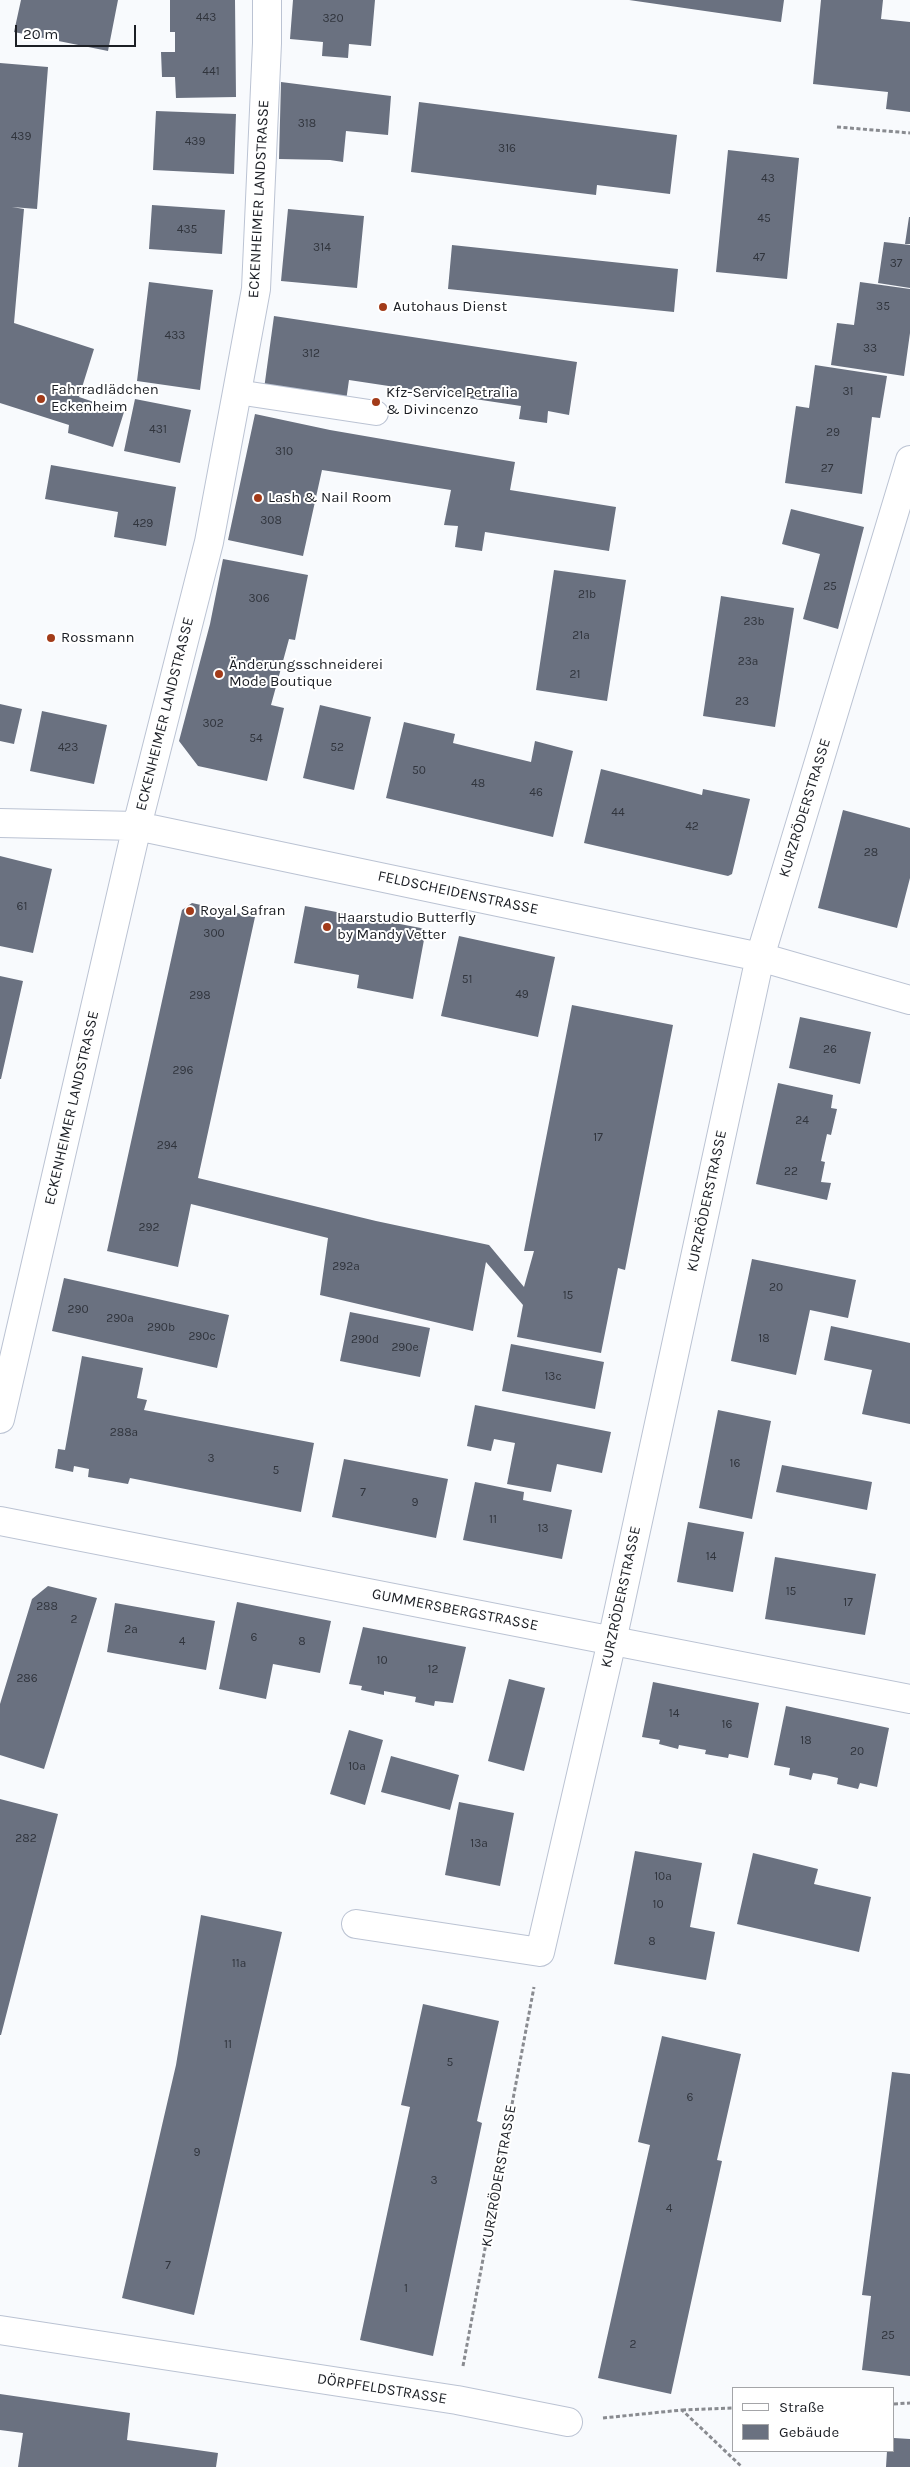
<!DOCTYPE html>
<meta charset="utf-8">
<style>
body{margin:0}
#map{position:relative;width:910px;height:2467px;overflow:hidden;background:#f8fafd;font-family:Karla,sans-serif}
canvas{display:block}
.legend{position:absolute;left:732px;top:2387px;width:162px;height:65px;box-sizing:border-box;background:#fff;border:1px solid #a4a5a8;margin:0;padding:6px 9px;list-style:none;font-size:15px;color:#1c1f25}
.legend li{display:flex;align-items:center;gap:10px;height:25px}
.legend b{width:25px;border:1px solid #a4a5a8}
.scale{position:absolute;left:15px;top:25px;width:121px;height:22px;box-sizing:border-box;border:2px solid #1c1f25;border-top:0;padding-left:6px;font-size:15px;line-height:18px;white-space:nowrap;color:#1c1f25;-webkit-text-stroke:4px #fff;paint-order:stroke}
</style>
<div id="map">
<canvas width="910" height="2467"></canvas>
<ul class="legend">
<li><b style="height:6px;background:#fff"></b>Straße</li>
<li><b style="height:14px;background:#6a7180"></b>Gebäude</li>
</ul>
<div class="scale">20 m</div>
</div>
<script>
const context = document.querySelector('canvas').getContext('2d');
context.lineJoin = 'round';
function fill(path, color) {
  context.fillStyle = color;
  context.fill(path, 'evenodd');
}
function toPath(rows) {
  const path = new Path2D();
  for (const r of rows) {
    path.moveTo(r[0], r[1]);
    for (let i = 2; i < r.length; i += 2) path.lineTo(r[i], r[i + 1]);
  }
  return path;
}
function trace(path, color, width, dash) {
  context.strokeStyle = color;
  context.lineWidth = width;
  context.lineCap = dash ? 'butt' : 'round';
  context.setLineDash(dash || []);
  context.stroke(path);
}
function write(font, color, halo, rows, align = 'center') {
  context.font = font + ' Karla,sans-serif';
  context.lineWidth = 4;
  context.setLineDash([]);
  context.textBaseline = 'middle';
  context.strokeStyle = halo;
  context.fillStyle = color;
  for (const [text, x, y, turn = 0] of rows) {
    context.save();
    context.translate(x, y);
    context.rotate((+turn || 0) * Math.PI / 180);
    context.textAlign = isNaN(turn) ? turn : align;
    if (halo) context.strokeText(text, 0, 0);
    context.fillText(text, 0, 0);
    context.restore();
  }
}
const building = toPath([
 [21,0,118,0,108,51,14,32],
 [170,0,235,0,236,97,176,98,175,77,162,77,161,52,175,52,175,32,170,32],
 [293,0,375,0,371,46,349,44,348,58,322,56,323,42,290,39],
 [629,0,784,0,781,22],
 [821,0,883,0,881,19,910,22,910,112,886,109,888,92,813,84],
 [0,63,48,67,37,209,12,207,24,209,14,323,94,349,79,397,124,412,113,447,68,433,69,425,0,403],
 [281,82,391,96,388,135,346,131,343,162,330,160,279,159],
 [419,102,677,135,670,194,597,185,596,195,411,172],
 [156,111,236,114,234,174,153,170],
 [728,150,799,158,787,279,716,272],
 [152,205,225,210,222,254,149,249],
 [288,209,364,216,357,288,281,281],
 [909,217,910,217,910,244,905,244],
 [884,242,910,245,910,288,878,283],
 [452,245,678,269,674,312,448,289],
 [149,282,213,290,200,390,137,381],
 [860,282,910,289,910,333,904,376,831,365,837,323,854,325],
 [274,316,577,362,569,415,548,411,547,423,519,419,521,406,349,380,346,401,264,389],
 [815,365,887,376,880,418,872,417,862,494,785,483,796,406,809,408],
 [135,399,191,410,180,463,124,451],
 [255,414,330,430,515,462,510,490,616,507,609,551,485,532,482,551,455,547,458,526,444,525,451,490,322,470,303,556,228,540],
 [51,465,176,487,166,546,114,537,118,512,45,499],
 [791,509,864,527,838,629,803,619,820,554,782,544],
 [223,559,308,575,295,640,289,639,271,705,284,708,267,781,198,766,179,741,210,624],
 [554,570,626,580,607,701,536,690],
 [721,596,794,608,775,727,703,716],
 [0,704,22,709,14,744,0,741],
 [320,705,371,717,354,790,303,778],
 [42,711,107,725,94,784,30,771],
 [404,722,455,734,453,743,531,762,535,741,573,751,553,837,386,798],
 [601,769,702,795,703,789,750,799,732,874,728,876,584,843],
 [843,810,910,828,910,878,897,928,818,908],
 [0,856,52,869,33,953,0,946],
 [192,903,255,917,198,1178,376,1221,489,1245,524,1287,534,1251,524,1251,572,1005,673,1025,625,1270,618,1268,601,1353,517,1337,523,1305,486,1262,473,1331,320,1295,328,1238,191,1204,178,1267,107,1251,182,910],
 [305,906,426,929,413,999,357,988,359,975,294,963],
 [459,936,555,957,538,1037,441,1016],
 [0,976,23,981,1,1079,0,1079],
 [800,1017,871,1032,860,1084,789,1068],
 [778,1083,833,1095,831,1108,837,1109,831,1135,827,1134,821,1161,825,1162,821,1182,831,1183,827,1200,756,1184],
 [752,1259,856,1280,848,1318,810,1310,796,1375,731,1361],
 [64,1278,229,1315,217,1368,52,1331],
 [350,1312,430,1328,420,1377,340,1361],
 [831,1326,910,1343,910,1424,862,1414,872,1370,824,1360],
 [511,1344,604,1362,595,1409,502,1391],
 [82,1356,143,1368,137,1398,147,1400,144,1410,314,1443,301,1512,130,1478,128,1484,88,1477,89,1469,74,1466,73,1472,55,1468,58,1449,65,1450],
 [475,1405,611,1432,602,1473,557,1464,551,1492,507,1484,515,1443,494,1439,491,1451,467,1446],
 [718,1410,771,1421,752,1519,699,1508],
 [344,1459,448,1479,436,1538,332,1517],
 [782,1465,872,1482,867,1510,776,1492],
 [475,1482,524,1492,523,1500,572,1510,562,1559,463,1540],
 [688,1522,744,1532,733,1592,677,1582],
 [775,1557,876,1574,865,1635,765,1619],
 [48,1586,97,1598,44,1769,0,1755,0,1704,32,1599],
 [237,1602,331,1621,320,1673,273,1664,266,1699,219,1689],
 [115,1603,215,1621,206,1670,107,1652],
 [363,1627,466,1647,453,1703,435,1701,434,1706,415,1702,416,1697,384,1691,384,1695,361,1690,362,1686,349,1684],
 [509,1679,545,1688,524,1771,488,1761],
 [653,1682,759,1703,748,1758,729,1754,728,1758,705,1754,706,1750,679,1745,678,1749,659,1744,660,1740,642,1737],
 [786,1706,889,1728,877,1787,860,1783,858,1789,837,1784,838,1778,825,1775,813,1773,811,1780,789,1775,790,1768,774,1765],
 [349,1730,383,1740,365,1805,330,1794],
 [391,1756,459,1775,450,1810,381,1792],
 [0,1799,58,1814,1,2035,0,2035],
 [459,1802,514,1813,500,1886,445,1875],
 [635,1851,702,1863,690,1927,715,1932,706,1980,614,1964],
 [753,1853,818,1869,814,1884,871,1897,859,1952,737,1924],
 [201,1915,282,1932,194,2315,122,2298,176,2065],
 [423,2004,499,2021,477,2121,482,2123,433,2356,360,2340,410,2107,401,2105],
 [662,2036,741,2054,717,2160,722,2161,671,2394,598,2378,650,2145,638,2142],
 [892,2072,910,2074,910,2376,862,2370,871,2296,862,2295],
 [0,2394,130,2413,127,2440,218,2453,216,2467,18,2467,23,2433,0,2430],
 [894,2438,910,2439,910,2467,886,2467,887,2451,894,2451]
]);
const path = toPath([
 [837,127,910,133],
 [463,2366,534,1987],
 [894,2404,910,2403],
 [682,2410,734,2408],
 [603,2418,682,2410,742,2467]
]);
const lane = toPath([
 [237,392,376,413]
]);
const street = toPath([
 [0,823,137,826,760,957,910,1000],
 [0,1419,137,826,209,542,237,392,256,289,267,43,267,0],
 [0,1521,910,1699],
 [356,1924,540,1952,612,1641,760,957,910,460],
 [0,2330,457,2400,568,2422]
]);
const markers = [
 [383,307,5,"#a23b19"],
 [41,399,5,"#a23b19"],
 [376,402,5,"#a23b19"],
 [258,498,5,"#a23b19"],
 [51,638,5,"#a23b19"],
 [219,674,5,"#a23b19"],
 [190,911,5,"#a23b19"],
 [327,927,5,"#a23b19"]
];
const numberNames = [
 ["443",206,18],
 ["320",333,19],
 ["441",211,72],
 ["318",307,124],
 ["439",21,137],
 ["439",195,142],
 ["316",507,149],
 ["43",768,179],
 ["45",764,219],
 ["435",187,230],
 ["314",322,248],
 ["47",759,258],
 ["37",896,264],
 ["35",883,307],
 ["433",175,336],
 ["33",870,349],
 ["312",311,354],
 ["31",848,392],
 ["431",158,430],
 ["29",833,433],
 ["310",284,452],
 ["27",827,469],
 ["308",271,521],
 ["429",143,524],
 ["25",830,587],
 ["21b",587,595],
 ["306",259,599],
 ["23b",754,622],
 ["21a",581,636],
 ["23a",748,662],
 ["21",575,675],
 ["23",742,702],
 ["302",213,724],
 ["54",256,739],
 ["423",68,748],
 ["52",337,748],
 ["50",419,771],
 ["48",478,784],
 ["46",536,793],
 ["44",618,813],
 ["42",692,827],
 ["28",871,853],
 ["61",22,907],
 ["300",214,934],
 ["51",467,980],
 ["49",522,995],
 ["298",200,996],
 ["26",830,1050],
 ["296",183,1071],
 ["24",802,1121],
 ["17",598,1138],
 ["294",167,1146],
 ["22",791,1172],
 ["292",149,1228],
 ["292a",346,1267],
 ["20",776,1288],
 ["15",568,1296],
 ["290",78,1310],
 ["290a",120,1319],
 ["290b",161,1328],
 ["290c",202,1337],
 ["18",764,1339],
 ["290d",365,1340],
 ["290e",405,1348],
 ["13c",553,1377],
 ["288a",124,1433],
 ["3",211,1459],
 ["16",735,1464],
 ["5",276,1471],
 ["7",363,1493],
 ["9",415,1503],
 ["11",493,1520],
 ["13",543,1529],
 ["14",711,1557],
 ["15",791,1592],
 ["17",848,1603],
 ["288",47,1607],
 ["2",74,1620],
 ["2a",131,1630],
 ["6",254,1638],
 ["4",182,1642],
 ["8",302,1642],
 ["10",382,1661],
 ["12",433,1670],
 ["286",27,1679],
 ["14",674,1714],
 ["16",727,1725],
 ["18",806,1741],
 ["20",857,1752],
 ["10a",357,1767],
 ["282",26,1839],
 ["13a",479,1844],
 ["10a",663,1877],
 ["10",658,1905],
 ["8",652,1942],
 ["11a",239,1964],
 ["11",228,2045],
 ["5",450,2063],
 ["6",690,2098],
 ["9",197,2153],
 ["3",434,2181],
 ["4",669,2209],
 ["7",168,2266],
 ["1",406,2289],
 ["25",888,2336],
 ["2",633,2345]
];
const streetNames = [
 ["ECKENHEIMER LANDSTRASSE",259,199,-87],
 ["ECKENHEIMER LANDSTRASSE",165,714,-76],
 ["KURZRÖDERSTRASSE",805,808,-73],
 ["FELDSCHEIDENSTRASSE",458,893,12],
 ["ECKENHEIMER LANDSTRASSE",72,1108,-77],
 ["KURZRÖDERSTRASSE",707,1201,-78],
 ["KURZRÖDERSTRASSE",621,1597,-78],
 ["GUMMERSBERGSTRASSE",455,1610,11],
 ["KURZRÖDERSTRASSE",499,2176,-80],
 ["DÖRPFELDSTRASSE",382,2389,9]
];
const poiNames = [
 ["Autohaus Dienst",393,307],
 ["Fahrradlädchen",51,390],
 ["Eckenheim",51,407],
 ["Kfz-Service Petralia",386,393],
 ["& Divincenzo",386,410],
 ["Lash & Nail Room",268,498],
 ["Rossmann",61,638],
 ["Änderungsschneiderei",229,665],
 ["Mode Boutique",229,682],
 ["Royal Safran",200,911],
 ["Haarstudio Butterfly",337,918],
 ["by Mandy Vetter",337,935]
];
fill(building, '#6a7180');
trace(lane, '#bbc3d3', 26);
trace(street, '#bbc3d3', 30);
trace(path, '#898b90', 3, [4, 2.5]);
trace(lane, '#fff', 24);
trace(street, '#fff', 28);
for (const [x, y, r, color] of markers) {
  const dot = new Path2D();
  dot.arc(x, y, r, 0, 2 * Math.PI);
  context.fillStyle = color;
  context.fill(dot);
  trace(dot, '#fff', 2);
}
write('12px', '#30343c', null, numberNames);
write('15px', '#1c1f25', '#fff', streetNames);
write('15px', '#1c1f25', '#fff', poiNames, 'left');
</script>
